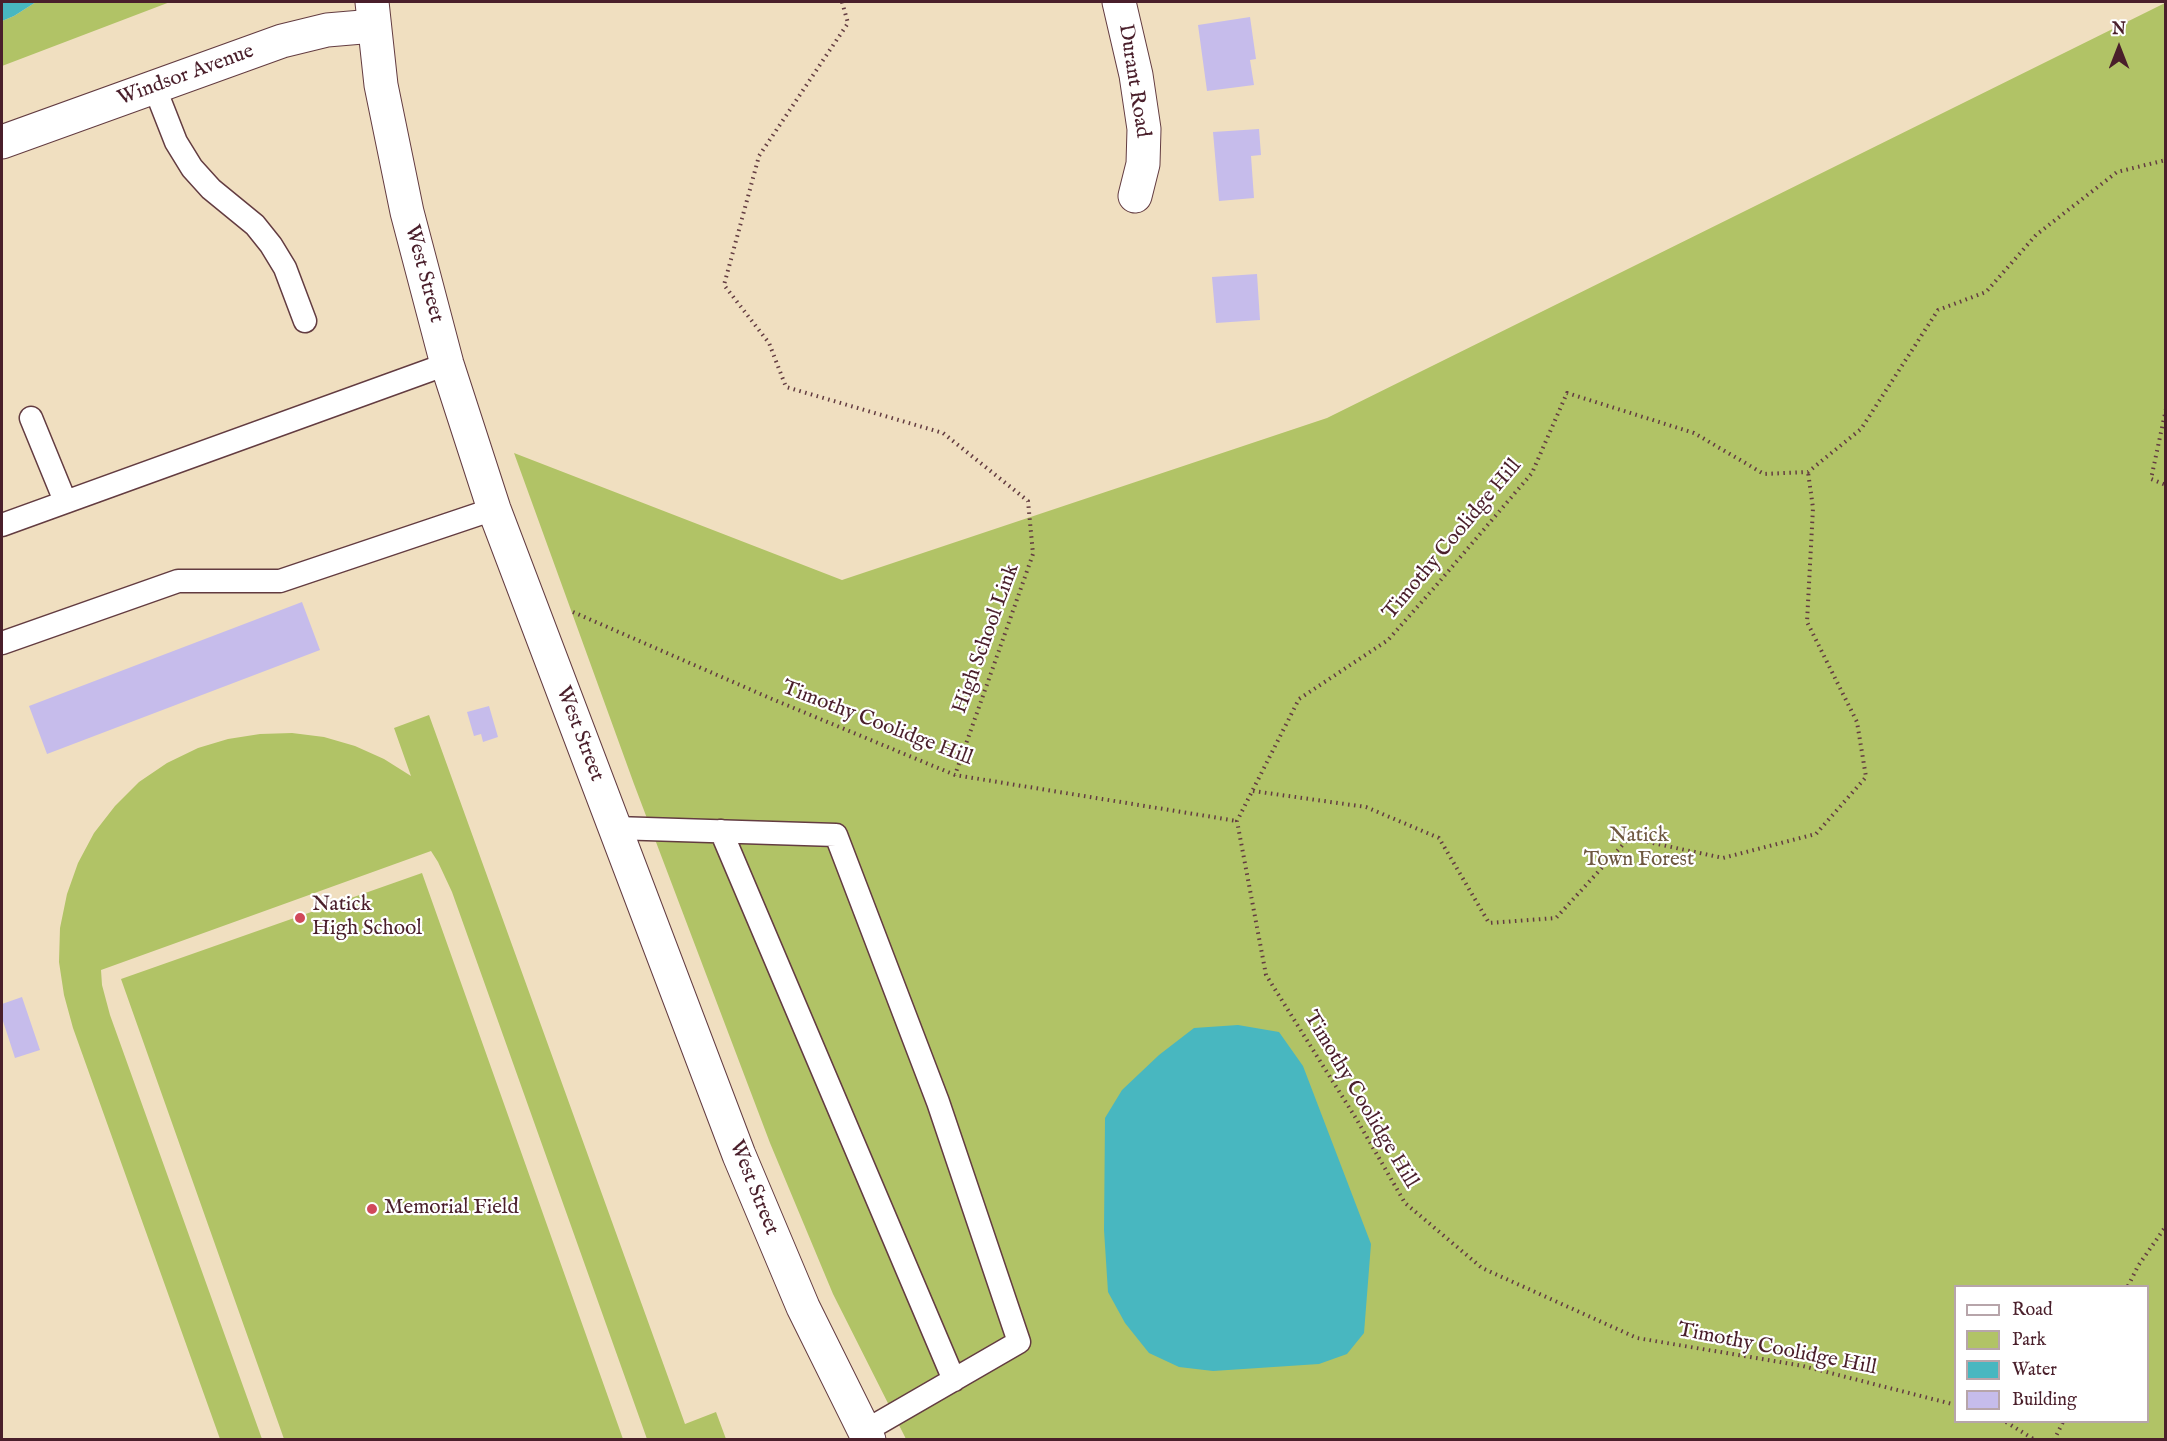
<!DOCTYPE html>
<style>
body{margin:0}
#map{position:relative;width:2167px;height:1441px;overflow:hidden;background:#f0dfc0;font-family:"IM FELL English",serif}
canvas{display:block}
.frame{position:absolute;inset:0;border:3px solid #4a1f2b;pointer-events:none}
.legend{position:absolute;left:1954px;top:1285px;width:195px;height:138px;box-sizing:border-box;background:#fff;border:2px solid #b7a5aa;margin:0;padding:8px 10px;list-style:none;font-size:18px;color:#4a1f2b}
.legend li{display:flex;align-items:center;gap:12px;height:30px}
.legend b{width:30px;border:2px solid #b7a5aa}
.north{position:absolute;left:2089px;top:18px;width:60px;height:60px;-webkit-text-stroke:4px #fff;paint-order:stroke;rotate:0deg;font-size:16px;font-weight:700;line-height:24px;text-align:center;color:#4a1f2b}
.north::after{content:'';display:block;margin:auto;width:21px;height:27px;background:#4a1f2b;clip-path:polygon(50% 0,100% 100%,50% 72%,0 100%)}
</style>
<div id="map">
<canvas width="2167" height="1441"></canvas>
<div class="frame"></div>
<ul class="legend">
<li><b style="height:8px;background:#fff"></b>Road</li>
<li><b style="height:16px;background:#b1c366"></b>Park</li>
<li><b style="height:16px;background:#48b7c0"></b>Water</li>
<li><b style="height:16px;background:#c6bceb"></b>Building</li>
</ul>
<div class="north">N</div>
</div>
<script>
const context = document.querySelector('canvas').getContext('2d');
context.lineJoin = 'round';
function fill(path, color) {
  context.fillStyle = color;
  context.fill(path, 'evenodd');
}
function toPath(rows) {
  const path = new Path2D();
  for (const r of rows) {
    path.moveTo(r[0], r[1]);
    for (let i = 2; i < r.length; i += 2) path.lineTo(r[i], r[i + 1]);
  }
  return path;
}
function trace(path, color, width, dash) {
  context.strokeStyle = color;
  context.lineWidth = width;
  context.lineCap = dash ? 'butt' : 'round';
  context.setLineDash(dash || []);
  context.stroke(path);
}
function write(font, color, halo, rows, align = 'center') {
  context.font = font + ' "IM FELL English",serif';
  context.lineWidth = 4.5;
  context.setLineDash([]);
  context.textBaseline = 'middle';
  context.strokeStyle = halo;
  context.fillStyle = color;
  for (const [text, x, y, turn = 0] of rows) {
    context.save();
    context.translate(x, y);
    context.rotate((+turn || 0) * Math.PI / 180);
    context.textAlign = isNaN(turn) ? turn : align;
    if (halo) context.strokeText(text, 0, 0);
    context.fillText(text, 0, 0);
    context.restore();
  }
}
const green = toPath([
 [36,2,170,2,2,66,2,21,14,16],
 [2165,3,2165,1439,906,1439,833,1294,770,1143,634,784,514,453,842,580,1327,418],
 [1956,1286,2148,1286,2148,1422,1956,1422],
 [429,715,685,1424,716,1412,726,1439,647,1439,452,892,438,862,431,851,101,970,102,985,110,1015,262,1439,220,1439,73,1028,64,995,59,962,60,928,67,894,78,863,94,833,115,806,139,782,167,763,198,748,228,739,260,734,292,733,324,737,355,746,384,759,411,776,394,728],
 [422,873,623,1439,284,1439,121,979]
]);
const water = toPath([
 [2,2,36,2,14,16,2,21],
 [1238,1025,1279,1032,1303,1066,1371,1244,1364,1333,1347,1354,1319,1364,1213,1371,1179,1367,1149,1353,1125,1323,1108,1292,1104,1230,1105,1118,1122,1090,1159,1055,1194,1028]
]);
const building = toPath([
 [1250,17,1256,59,1250,60,1254,85,1207,91,1198,25],
 [1259,129,1261,155,1251,156,1254,198,1219,201,1213,132],
 [1257,274,1260,320,1216,323,1212,277],
 [302,602,320,650,47,754,29,706],
 [489,706,498,737,483,742,481,734,474,736,467,712],
 [22,997,40,1050,15,1058,2,1018,2,1004]
]);
const path = toPath([
 [842,2,848,23,759,156,724,285,769,343,786,387,943,433,1028,501,1033,554,955,775],
 [2166,409,2151,479,2166,485],
 [573,612,772,699,955,775,1237,821],
 [1253,791,1366,807,1439,838,1489,923,1556,918,1629,838,1723,858,1816,834,1866,777,1857,722,1807,622,1813,508,1808,472],
 [2128,1286,2138,1266,2166,1226],
 [1956,1405,1803,1366,1637,1338,1482,1268,1405,1203,1357,1120,1266,975,1237,821,1299,699,1388,640,1434,588,1532,473,1567,393,1694,433,1764,474,1808,472,1861,429,1938,310,1986,292,2036,235,2117,172,2166,160],
 [2006,1422,2035,1440],
 [2054,1440,2063,1422]
]);
const service = toPath([
 [154,86,176,142,192,168,211,189,255,225,271,245,285,268,305,321],
 [31,418,65,501],
 [2,525,447,364],
 [2,643,178,581,280,581,494,509],
 [615,828,836,835,938,1102,1019,1342,865,1431],
 [721,831,954,1380]
]);
const minor = toPath([
 [1119,2,1136,75,1144,129,1143,164,1135,196],
 [2,142,282,41,327,30,374,26]
]);
const tertiary = toPath([
 [372,2,381,85,407,212,447,364,494,509,739,1155,803,1307,869,1440]
]);
const markers = [
 [300,918,6,"#d1495b"],
 [372,1209,6,"#d1495b"]
];
const streetNames = [
 ["Windsor Avenue",186,76,-20],
 ["Durant Road",1133,81,81],
 ["West Street",423,274,75],
 ["Timothy Coolidge Hill",1453,540,-50],
 ["High School Link",987,639,-70],
 ["Timothy Coolidge Hill",877,724,21],
 ["West Street",579,734,69],
 ["Timothy Coolidge Hill",1360,1100,59],
 ["West Street",753,1188,68],
 ["Timothy Coolidge Hill",1777,1350,11]
];
const parkNames = [
 ["Natick",1639,837],
 ["Town Forest",1639,861]
];
const poiNames = [
 ["Natick",312,906],
 ["High School",312,930],
 ["Memorial Field",384,1209]
];
fill(green, '#b1c366');
fill(water, '#48b7c0');
fill(building, '#c6bceb');
trace(service, '#633c41', 25);
trace(minor, '#633c41', 35);
trace(tertiary, '#633c41', 35);
trace(path, '#633c41', 4, [1.5, 4.5]);
trace(service, '#fff', 22);
trace(minor, '#fff', 33);
trace(tertiary, '#fff', 33);
for (const [x, y, r, color] of markers) {
  const dot = new Path2D();
  dot.arc(x, y, r, 0, 2 * Math.PI);
  context.fillStyle = color;
  context.fill(dot);
  trace(dot, '#fff', 2);
}
write('21px', '#4a1f2b', '#fff', streetNames);
write('21px', '#6e5840', '#fff', parkNames);
write('21px', '#4a1f2b', '#fff', poiNames, 'left');
</script>
